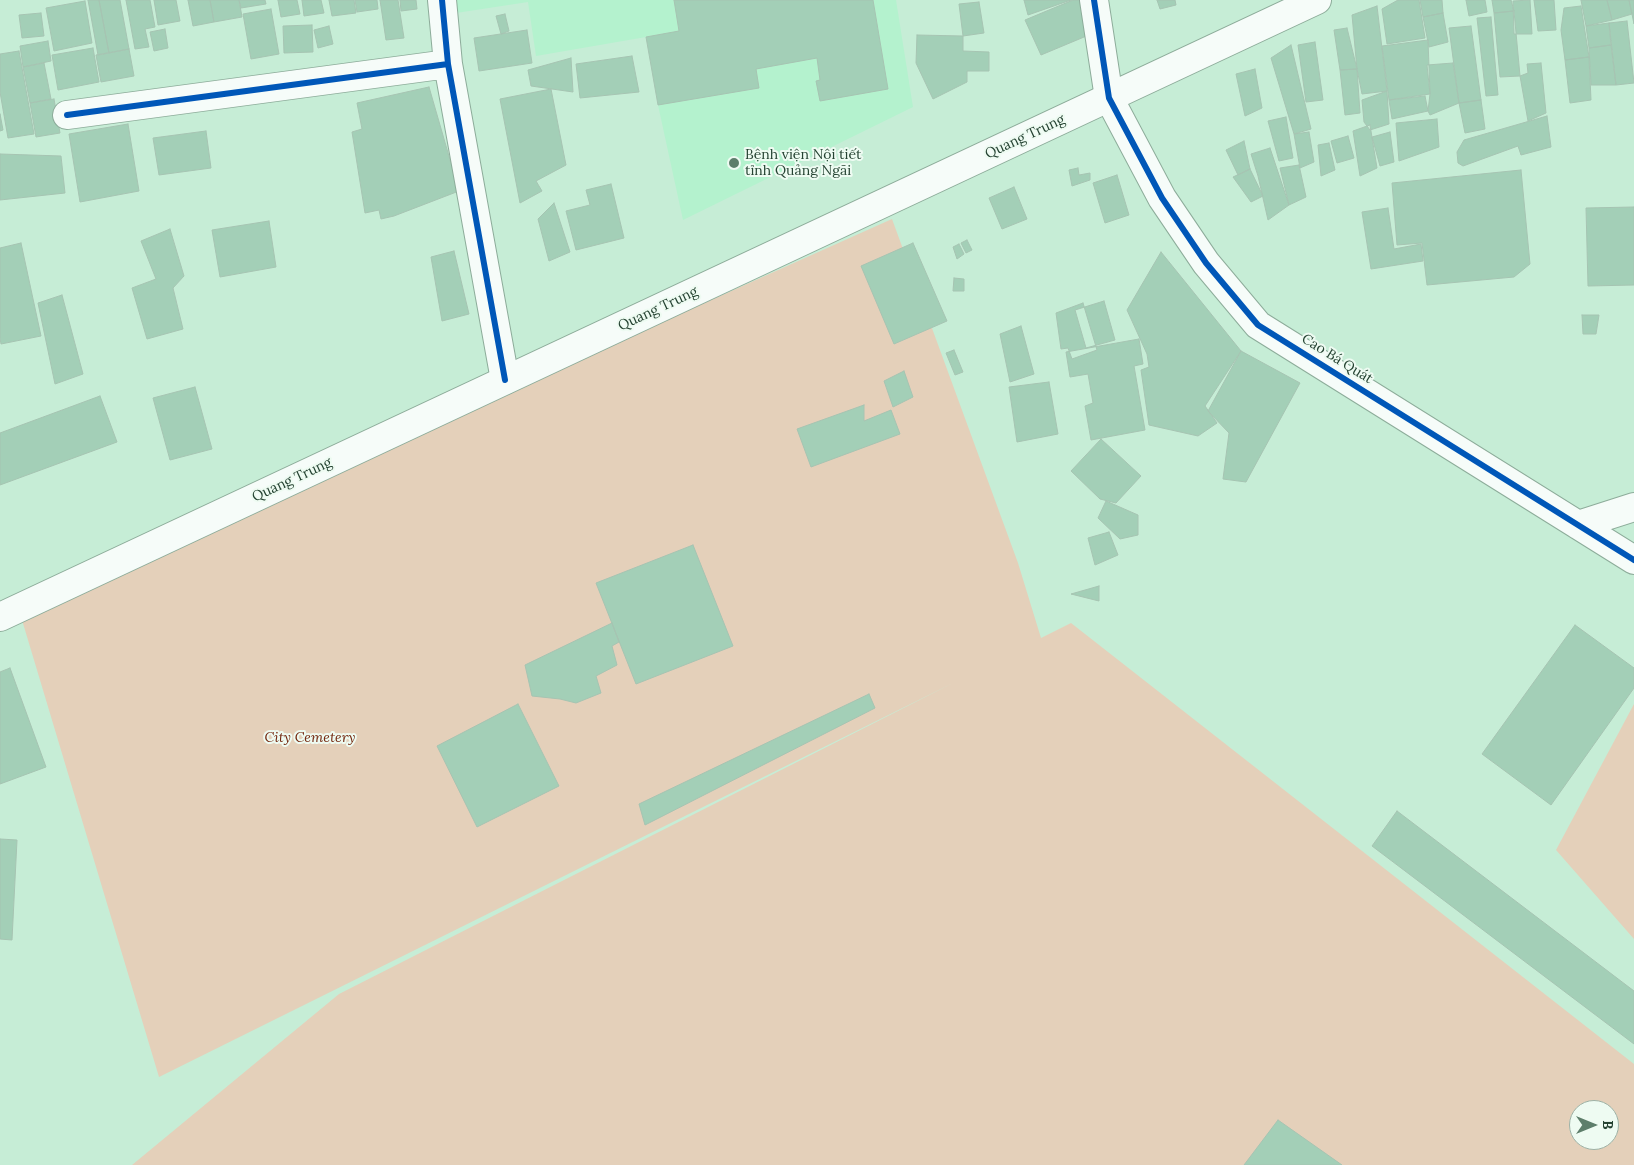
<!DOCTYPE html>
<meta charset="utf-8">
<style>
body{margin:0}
#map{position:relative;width:1634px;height:1165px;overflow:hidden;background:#c6edd6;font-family:Lora,serif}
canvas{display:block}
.north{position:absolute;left:1569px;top:1100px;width:50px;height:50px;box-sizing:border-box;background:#eefbf2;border:1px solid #9db1a5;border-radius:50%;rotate:90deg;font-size:14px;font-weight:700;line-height:20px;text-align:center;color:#244231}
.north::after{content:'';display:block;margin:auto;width:18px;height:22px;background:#5d7e6b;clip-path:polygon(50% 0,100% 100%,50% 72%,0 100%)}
</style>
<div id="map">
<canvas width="1634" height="1165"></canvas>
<div class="north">B</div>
</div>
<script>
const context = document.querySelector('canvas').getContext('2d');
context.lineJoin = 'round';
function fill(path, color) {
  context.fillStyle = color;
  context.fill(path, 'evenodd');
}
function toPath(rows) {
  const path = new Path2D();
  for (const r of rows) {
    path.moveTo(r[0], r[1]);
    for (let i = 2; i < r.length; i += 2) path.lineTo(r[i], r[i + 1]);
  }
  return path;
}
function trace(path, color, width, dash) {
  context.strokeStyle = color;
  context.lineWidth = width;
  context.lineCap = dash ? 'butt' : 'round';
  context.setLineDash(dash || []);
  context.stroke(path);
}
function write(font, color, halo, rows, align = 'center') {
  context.font = font + ' Lora,serif';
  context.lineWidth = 4;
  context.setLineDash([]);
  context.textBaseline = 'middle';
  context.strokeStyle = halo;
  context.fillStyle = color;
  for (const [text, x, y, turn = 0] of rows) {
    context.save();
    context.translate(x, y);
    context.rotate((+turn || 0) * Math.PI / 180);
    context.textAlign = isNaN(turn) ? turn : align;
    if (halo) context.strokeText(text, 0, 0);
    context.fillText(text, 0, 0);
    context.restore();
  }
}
const built = toPath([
 [455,0,896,0,913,107,683,220,658,105,646,37,536,56,528,2,456,13]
]);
const green = toPath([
 [892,219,1018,563,1041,638,1071,623,1634,1064,1634,1165,132,1165,339,994,953,683,159,1077,19,610],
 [1579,1110,1609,1110,1609,1140,1579,1140],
 [1634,704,1634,939,1556,850]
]);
const building = toPath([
 [88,0,99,0,109,53,98,55,88,0],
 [99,0,120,0,129,49,109,53,99,0],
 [126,0,150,0,155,27,145,29,149,47,135,49,126,0],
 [154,0,176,0,180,21,158,25,154,0],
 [188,0,210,0,214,22,193,26,188,0],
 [210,0,239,0,242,17,214,22,210,0],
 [239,0,265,0,266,4,241,8,239,0],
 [278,0,297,0,300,14,281,17,278,0],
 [302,0,321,0,324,13,304,16,302,0],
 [329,0,354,0,356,13,332,16,329,0],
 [355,0,377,0,378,9,357,12,355,0],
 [380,0,398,0,404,38,386,40,380,0],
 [400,0,416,0,417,9,401,11,400,0],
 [674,0,873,0,888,89,820,101,816,81,820,80,817,58,756,69,759,88,658,105,646,37,679,31,674,0],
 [1024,0,1071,0,1028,15,1024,0],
 [1073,0,1082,0,1096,32,1041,55,1025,20,1073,0],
 [1157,0,1175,0,1176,5,1160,9,1157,0],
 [1398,0,1419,0,1425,38,1387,44,1382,9,1398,0],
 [1420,0,1442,0,1443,13,1423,17,1420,0],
 [1466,0,1485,0,1487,12,1469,16,1466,0],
 [1492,0,1511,0,1514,11,1494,13,1492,0],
 [1530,0,1532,34,1514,34,1513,1,1530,0],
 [1534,0,1554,0,1556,30,1538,31,1534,0],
 [1581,0,1607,0,1612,20,1586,26,1581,0],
 [1607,0,1629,0,1632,14,1612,20,1607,0],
 [1629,0,1634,0,1634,24,1632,14,1629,0],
 [85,1,92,43,54,51,46,8,85,1],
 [979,2,984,33,963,36,959,4,979,2],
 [1377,6,1387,91,1362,94,1357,69,1352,15,1377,6],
 [1581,6,1589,57,1565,60,1561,30,1564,8,1581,6],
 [271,9,279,54,251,59,243,14,271,9],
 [1514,11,1520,76,1500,77,1494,13,1514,11],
 [41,13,44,36,22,38,19,15,41,13],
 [1443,13,1448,42,1429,47,1423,17,1443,13],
 [505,14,509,31,501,34,496,16,505,14],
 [1491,17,1498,95,1486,96,1477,18,1491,17],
 [1627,21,1634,83,1616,85,1609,23,1627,21],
 [1609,23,1611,45,1589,48,1586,26,1609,23],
 [312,25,313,52,284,53,283,26,312,25],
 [329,26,333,44,318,48,314,30,329,26],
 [1471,26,1481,100,1459,103,1449,28,1471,26],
 [1347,28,1357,69,1340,70,1334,30,1347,28],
 [165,29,168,48,154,51,150,32,165,29],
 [527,30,532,63,479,71,474,38,527,30],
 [917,35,963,36,963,51,989,52,989,71,967,71,967,82,933,99,916,63,917,35],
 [1428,40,1430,94,1389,100,1382,46,1428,40],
 [48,41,51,61,23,67,20,46,48,41],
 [1315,42,1323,100,1306,102,1298,45,1315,42],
 [1291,45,1311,129,1294,134,1271,58,1291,45],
 [1611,45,1616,85,1591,85,1589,48,1611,45],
 [93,48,99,82,58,90,52,55,93,48],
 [129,49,134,76,101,82,96,55,129,49],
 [19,51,34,134,8,138,0,92,0,54,19,51],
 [632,56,639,92,580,98,576,64,632,56],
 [1589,57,1591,100,1570,103,1565,60,1589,57],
 [571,58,573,92,531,86,528,70,571,58],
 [44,63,51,99,30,103,23,67,44,63],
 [1453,63,1459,103,1430,115,1428,111,1430,94,1427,65,1453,63],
 [1541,63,1546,113,1528,121,1520,76,1528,73,1527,64,1541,63],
 [1255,69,1262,108,1245,116,1236,74,1255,69],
 [1357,69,1360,113,1345,115,1340,70,1357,69],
 [429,87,459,191,394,216,381,219,379,210,365,213,352,132,362,129,357,103,429,87],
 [551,89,566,165,536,181,542,191,520,203,500,99,551,89],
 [1387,91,1389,124,1370,130,1364,122,1362,100,1387,91],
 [1425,96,1428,111,1392,119,1389,100,1425,96],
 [54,99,60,133,36,137,30,103,54,99],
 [1481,100,1485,129,1465,133,1459,103,1481,100],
 [0,114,3,130,0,131,0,114],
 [1547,116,1551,147,1521,155,1518,146,1463,166,1458,163,1457,152,1464,140,1547,116],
 [1286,117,1293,158,1279,161,1268,121,1286,117],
 [1437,119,1439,147,1399,161,1396,123,1437,119],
 [128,124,139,191,80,202,69,134,128,124],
 [1370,125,1377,168,1360,176,1353,131,1370,125],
 [206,131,211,168,159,175,153,138,206,131],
 [1309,132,1314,162,1300,168,1294,134,1309,132],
 [1390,132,1394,162,1380,166,1372,137,1390,132],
 [1348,136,1354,158,1337,163,1331,141,1348,136],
 [1244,141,1250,169,1238,175,1226,150,1244,141],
 [1329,143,1335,170,1321,176,1318,145,1329,143],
 [1270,148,1289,205,1268,220,1258,176,1251,154,1270,148],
 [0,154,61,156,65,193,0,200,0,154],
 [1299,165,1306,197,1289,205,1280,168,1299,165],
 [1078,168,1079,175,1090,173,1090,180,1072,186,1069,170,1078,168],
 [1250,169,1263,196,1251,202,1233,177,1250,169],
 [1521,170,1530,264,1514,277,1427,285,1422,243,1397,245,1392,183,1521,170],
 [1117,175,1129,215,1105,223,1093,183,1117,175],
 [611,184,624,238,576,250,566,211,590,205,586,190,611,184],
 [1014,187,1027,219,1002,229,989,198,1014,187],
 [554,203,570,252,549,261,538,219,554,203],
 [1634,207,1634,285,1588,286,1586,208,1634,207],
 [1388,208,1394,249,1421,244,1423,261,1371,269,1362,212,1388,208],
 [269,221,276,267,220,277,212,230,269,221],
 [170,229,184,276,173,288,183,329,147,339,132,288,156,279,141,241,170,229],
 [967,240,972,250,966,253,961,243,967,240],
 [21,243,41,336,1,344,0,338,0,248,21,243],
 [913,243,947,321,894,344,861,266,913,243],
 [959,244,964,254,957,259,953,247,959,244],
 [454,251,469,314,442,321,431,257,454,251],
 [1161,252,1241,351,1205,406,1217,423,1198,436,1149,425,1141,370,1149,367,1147,354,1127,310,1161,252],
 [954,278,964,279,964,291,953,291,954,278],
 [62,295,83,374,55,384,38,303,62,295],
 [1104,301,1115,340,1086,348,1075,310,1104,301],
 [1083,303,1097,350,1072,359,1068,348,1061,349,1056,313,1083,303],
 [1582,315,1599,315,1596,334,1583,334,1582,315],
 [1021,326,1034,374,1010,382,1000,334,1021,326],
 [1139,339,1143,364,1134,366,1145,430,1091,440,1085,406,1093,403,1088,374,1070,377,1066,352,1139,339],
 [954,350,963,372,955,375,946,353,954,350],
 [1241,351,1300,383,1246,482,1223,479,1229,433,1208,411,1241,351],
 [904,371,913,397,893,407,884,381,904,371],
 [1049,382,1058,434,1017,442,1009,387,1049,382],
 [195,387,212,449,170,460,153,398,195,387],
 [100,396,117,442,0,485,0,433,100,396],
 [864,405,864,421,891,410,900,434,811,467,797,429,864,405],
 [1101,439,1141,476,1116,503,1100,499,1071,471,1101,439],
 [1106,501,1138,515,1138,535,1120,539,1098,518,1106,501],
 [1109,532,1118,555,1095,565,1088,538,1109,532],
 [693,545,733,646,636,684,596,583,693,545],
 [1099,586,1099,601,1071,594,1099,586],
 [612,623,619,642,612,646,617,665,596,676,601,693,576,703,560,699,532,696,525,665,612,623],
 [1575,625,1634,668,1634,688,1551,805,1482,754,1575,625],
 [10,668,46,767,0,784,0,672,10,668],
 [869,694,875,708,645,825,639,804,869,694],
 [518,704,559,786,477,827,437,746,518,704],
 [1397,811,1634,991,1634,1044,1372,846,1397,811],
 [0,839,17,840,12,940,0,939,0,839],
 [1278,1120,1342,1165,1244,1165,1278,1120]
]);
const minor = toPath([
 [442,0,448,64,505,380],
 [1094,0,1109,98,1162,198,1206,263,1258,325,1634,560],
 [67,115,448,64],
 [1578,525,1634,507]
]);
const major = toPath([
 [0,617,1317,0]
]);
const cycleway = toPath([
 [442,0,448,64,505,380],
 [1094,0,1109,98,1162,198,1206,263,1258,325,1634,560],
 [67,115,448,64]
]);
const markers = [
 [734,163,6,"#5d7e6b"]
];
const streetNames = [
 ["Quang Trung",1025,137,-25],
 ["Quang Trung",658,309,-25],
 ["Cao Bá Quát",1337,359,32],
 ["Quang Trung",292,480,-25]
];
const poiNames = [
 ["Bệnh viện Nội tiết",745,155],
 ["tỉnh Quảng Ngãi",745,171]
];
const parkNames = [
 ["City Cemetery",310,738]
];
fill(built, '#b4f2ce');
fill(green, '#e4d0ba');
fill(building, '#a3cfb7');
trace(building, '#a6c4b2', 1);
trace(minor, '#8dac9a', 30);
trace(major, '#8dac9a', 30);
trace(minor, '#f6fcf9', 28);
trace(major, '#f6fcf9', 28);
trace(cycleway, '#0057b8', 6);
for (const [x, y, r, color] of markers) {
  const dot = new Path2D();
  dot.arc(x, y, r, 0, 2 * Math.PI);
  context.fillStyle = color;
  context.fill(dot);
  trace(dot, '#eefbf2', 2);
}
write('14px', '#244231', '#eefbf2', streetNames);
write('14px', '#244231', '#eefbf2', poiNames, 'left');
write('italic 14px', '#73270e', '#eefbf2', parkNames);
</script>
